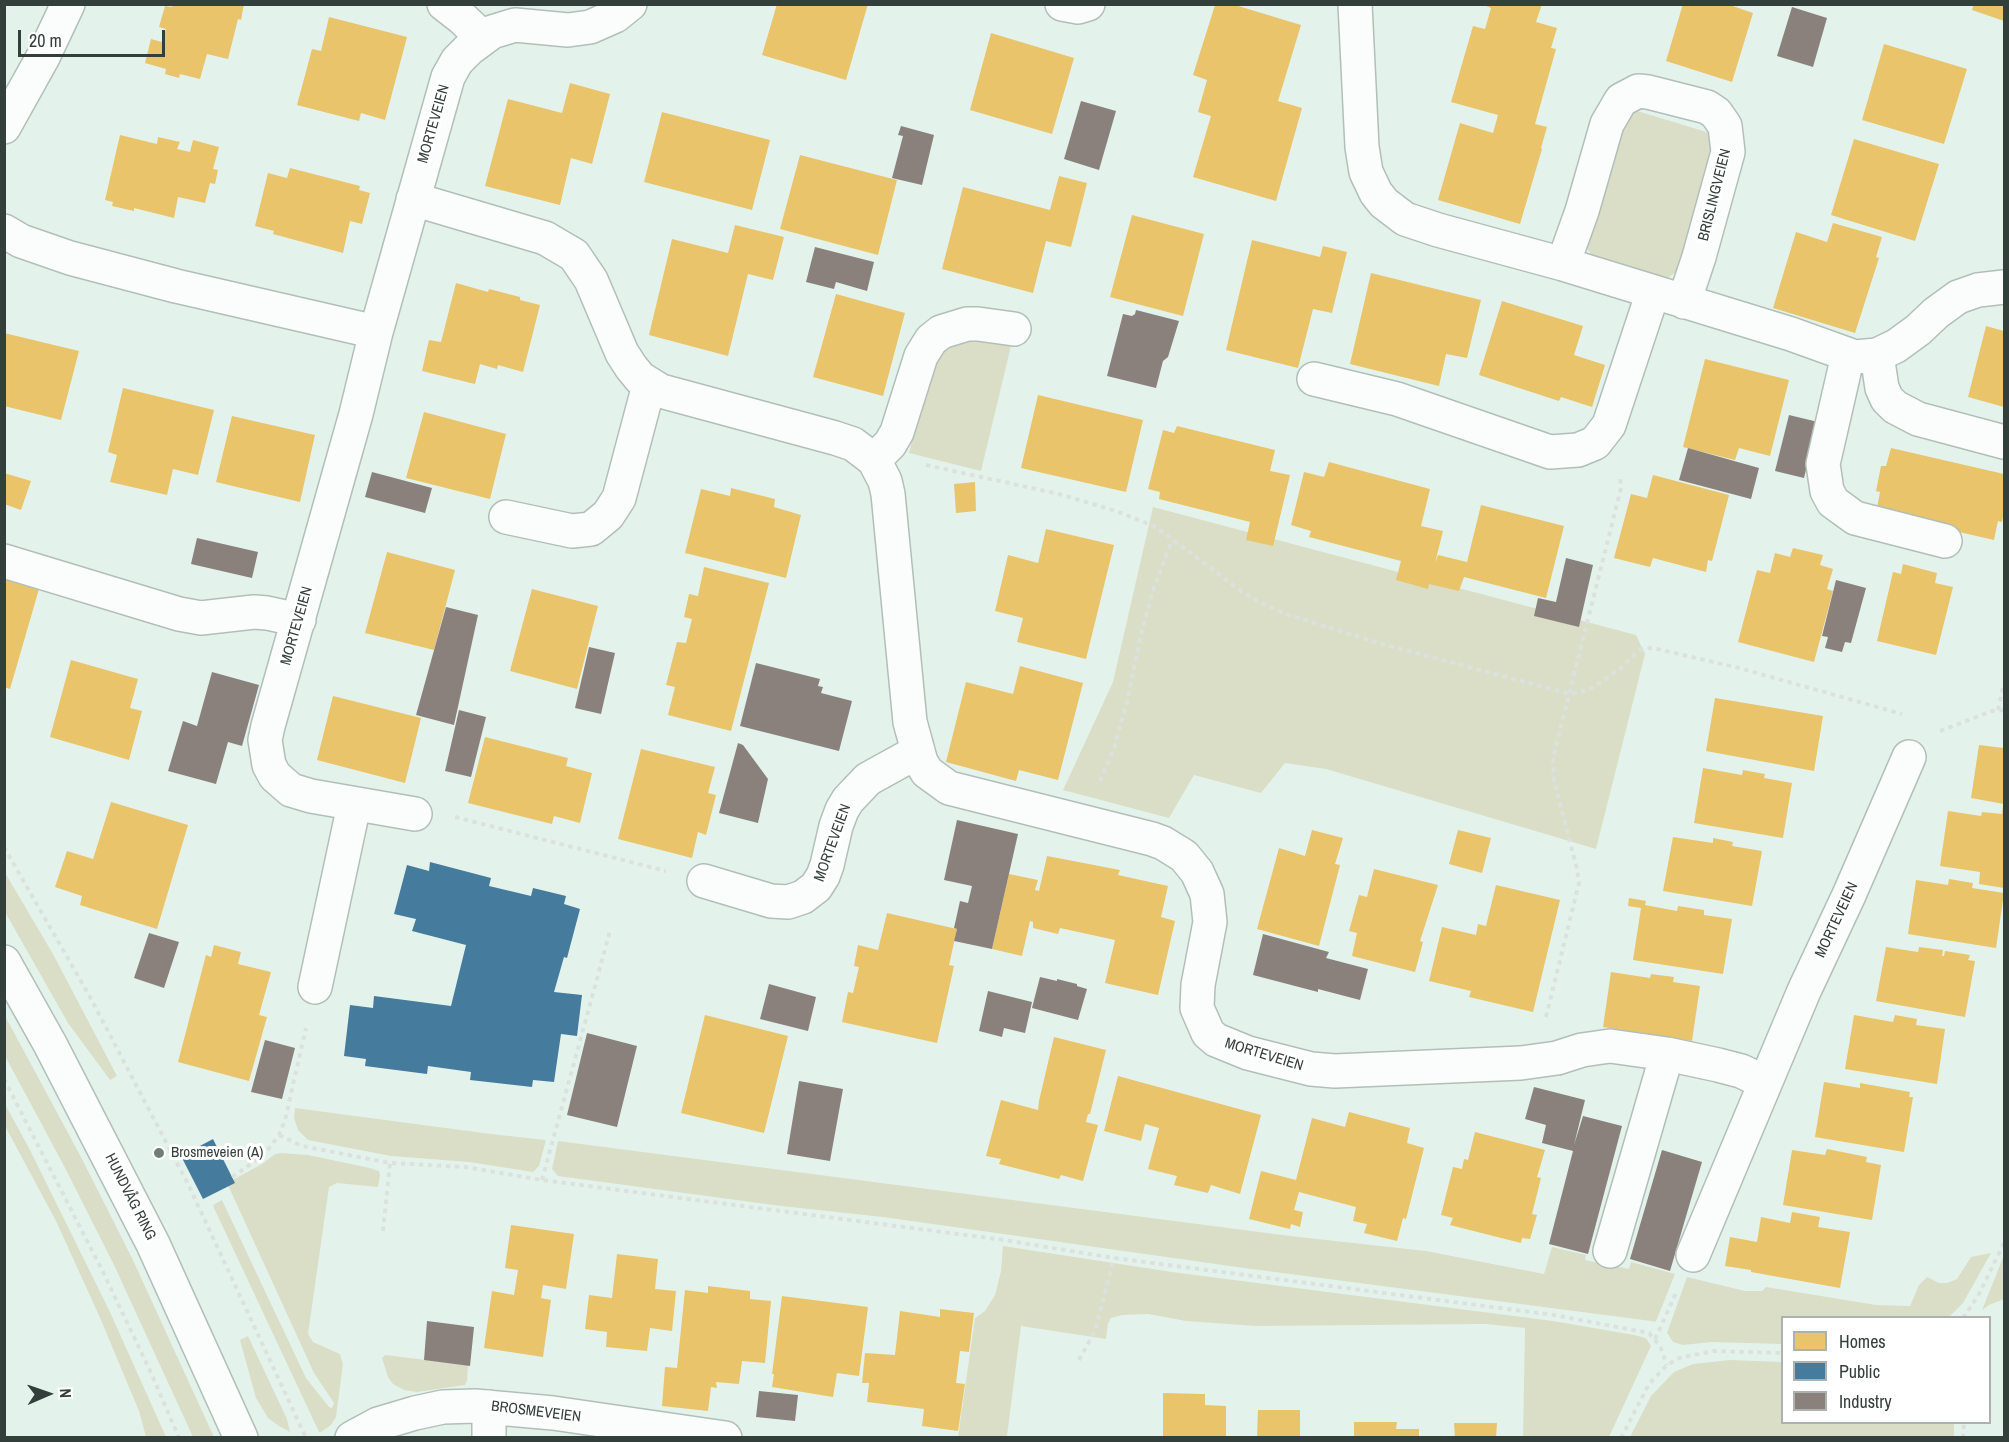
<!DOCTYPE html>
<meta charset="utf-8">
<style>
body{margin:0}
#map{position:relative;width:2009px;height:1442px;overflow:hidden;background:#e3f3ec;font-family:"Archivo Narrow",sans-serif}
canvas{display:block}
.frame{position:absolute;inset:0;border:6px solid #333f3a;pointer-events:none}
.legend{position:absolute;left:1781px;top:1316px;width:210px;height:108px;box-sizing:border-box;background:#fff;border:2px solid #adb2b0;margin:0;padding:8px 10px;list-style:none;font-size:18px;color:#333f3a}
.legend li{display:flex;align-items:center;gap:12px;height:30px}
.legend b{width:30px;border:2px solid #adb2b0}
.north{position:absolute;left:18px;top:1364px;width:60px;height:60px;-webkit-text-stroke:4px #fff;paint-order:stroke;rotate:88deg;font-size:16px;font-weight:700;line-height:24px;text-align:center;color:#333f3a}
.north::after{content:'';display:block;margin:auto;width:21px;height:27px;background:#333f3a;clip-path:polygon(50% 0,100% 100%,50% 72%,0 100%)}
.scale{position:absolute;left:18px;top:30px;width:147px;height:27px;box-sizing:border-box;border:3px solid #333f3a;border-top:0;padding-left:8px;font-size:18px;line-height:21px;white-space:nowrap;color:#333f3a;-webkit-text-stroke:4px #fff;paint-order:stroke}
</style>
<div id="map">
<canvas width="2009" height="1442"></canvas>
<div class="frame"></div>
<ul class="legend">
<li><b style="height:16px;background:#e9c46a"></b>Homes</li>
<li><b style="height:16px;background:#457b9d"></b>Public</li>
<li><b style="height:16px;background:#8a817c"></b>Industry</li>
</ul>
<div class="north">N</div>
<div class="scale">20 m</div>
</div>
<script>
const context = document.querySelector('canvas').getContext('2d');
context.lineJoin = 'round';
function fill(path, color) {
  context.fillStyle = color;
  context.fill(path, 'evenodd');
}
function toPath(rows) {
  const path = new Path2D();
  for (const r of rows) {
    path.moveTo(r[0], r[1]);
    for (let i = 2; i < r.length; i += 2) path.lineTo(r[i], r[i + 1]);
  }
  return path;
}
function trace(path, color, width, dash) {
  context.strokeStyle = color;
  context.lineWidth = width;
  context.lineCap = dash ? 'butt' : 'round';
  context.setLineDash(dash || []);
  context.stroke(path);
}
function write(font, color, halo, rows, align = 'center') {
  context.font = font + ' "Archivo Narrow",sans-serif';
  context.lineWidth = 6;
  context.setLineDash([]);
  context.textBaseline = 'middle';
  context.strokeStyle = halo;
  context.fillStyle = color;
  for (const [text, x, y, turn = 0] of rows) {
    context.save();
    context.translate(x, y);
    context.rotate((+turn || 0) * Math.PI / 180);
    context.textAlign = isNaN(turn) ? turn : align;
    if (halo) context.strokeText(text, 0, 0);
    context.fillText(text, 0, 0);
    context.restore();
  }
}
const green = toPath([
 [1634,110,1710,133,1716,142,1679,270,1669,277,1662,278,1600,260,1592,256,1585,245,1618,127],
 [957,342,981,342,1011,346,981,471,909,453,929,371,939,350],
 [1153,507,1636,635,1645,654,1596,849,1326,769,1285,763,1261,793,1194,775,1169,818,1063,790,1113,682],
 [4,871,53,954,117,1076,110,1080,68,1023,5,912],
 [4,1014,81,1157,132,1258,214,1437,193,1437,114,1265,63,1164,5,1056],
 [5,1104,30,1150,110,1312,166,1437,146,1437,139,1411,101,1320,56,1221,5,1126],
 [295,1108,491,1134,546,1140,539,1166,533,1172,469,1162,391,1156,308,1140,298,1130,294,1118],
 [558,1141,1290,1236,1426,1251,1544,1274,1552,1247,1586,1255,1585,1260,1629,1269,1631,1262,1675,1274,1657,1319,1655,1322,1651,1321,1244,1268,883,1217,781,1206,558,1176,552,1169],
 [282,1153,308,1155,370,1168,379,1171,380,1175,378,1187,337,1183,329,1187,308,1334,313,1342,340,1354,343,1364,336,1417,331,1425,321,1432,319,1432,214,1208,213,1205,222,1200,306,1378,329,1407,332,1408,334,1403,314,1373,227,1183,262,1164,275,1154],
 [1003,1246,1172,1272,1553,1321,1634,1335,1646,1338,1651,1346,1609,1437,1523,1438,1525,1328,1485,1324,1256,1326,1186,1321,1148,1314,1122,1315,1111,1318,1108,1323,1106,1339,1021,1326,1007,1436,958,1437,975,1318,985,1311,995,1295,1001,1271],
 [1991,1253,1963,1303,1949,1317,1782,1318,1782,1344,1711,1342,1683,1345,1673,1342,1667,1333,1687,1277,1745,1291,1762,1291,1766,1287,1876,1305,1910,1306,1919,1285,1927,1277,1939,1283,1947,1283,1957,1279,1971,1257],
 [2004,1255,2004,1299,1989,1305,1982,1310],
 [248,1336,287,1419,290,1432,279,1426,268,1418,256,1398,240,1340],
 [385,1355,468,1365,467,1381,465,1385,417,1392,404,1390,393,1384,388,1377,382,1358],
 [1730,1360,1782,1362,1782,1422,1954,1423,1954,1437,1630,1437,1651,1396,1674,1372,1693,1364]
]);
const homes = toPath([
 [172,4,244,4,241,20,238,19,228,59,207,54,200,79,180,74,179,78,165,74,166,69,145,63,151,39,162,42,166,29,159,27,165,6,172,7],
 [777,4,868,4,846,80,762,55],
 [1481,4,1542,4,1536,22,1557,28,1551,48,1556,49,1535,124,1547,127,1541,148,1542,149,1520,224,1438,200,1460,123,1493,133,1498,115,1451,102,1473,26,1485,29,1491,8],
 [1683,4,1727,4,1753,13,1732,82,1666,61],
 [1974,4,2004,4,2004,21,1972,10],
 [1215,5,1235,5,1301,25,1278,101,1302,108,1276,201,1193,177,1211,116,1198,112,1207,80,1193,75],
 [329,17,407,37,385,120,361,113,359,121,297,105,312,49,321,51],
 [991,33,1074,58,1052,134,970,110],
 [1884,44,1967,69,1944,144,1862,120],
 [570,83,610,94,592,164,571,158,560,205,485,186,508,99,562,113],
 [662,112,770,140,752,210,644,182],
 [120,135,157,144,158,137,180,142,177,149,190,152,193,140,219,147,213,169,218,170,215,184,210,183,205,203,178,197,174,218,134,208,134,211,112,206,113,202,105,200],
 [1854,139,1939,164,1915,241,1831,215],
 [800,155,897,180,878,255,780,229],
 [290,168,360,186,359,190,370,193,362,224,350,221,343,253,273,234,274,231,255,226,268,173,287,178],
 [1059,176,1087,183,1071,247,1046,241,1033,293,942,269,963,187,1050,210],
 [1132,215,1204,234,1183,316,1110,297],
 [1833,223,1882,237,1876,257,1879,258,1855,333,1773,308,1796,232,1827,242],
 [735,225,784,237,773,280,748,274,728,356,649,335,672,239,728,253],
 [1252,240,1320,257,1323,246,1347,252,1332,313,1313,309,1298,368,1226,350],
 [1371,273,1481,300,1467,358,1446,354,1439,386,1350,364],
 [456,283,488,292,489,289,520,297,520,300,540,305,523,372,498,365,497,369,480,364,475,384,422,371,429,340,441,342],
 [836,294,905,313,883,396,813,377],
 [1502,301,1583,326,1574,355,1605,365,1592,407,1561,397,1559,401,1479,375],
 [1986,326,2004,331,2004,407,1968,397],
 [4,333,79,351,61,420,4,406],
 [1705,359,1789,380,1770,456,1739,448,1735,460,1683,447],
 [123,388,214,410,198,475,173,469,167,495,110,482,117,455,108,452],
 [1038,395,1143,420,1126,492,1021,468],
 [424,412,506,434,490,499,406,478],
 [232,416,315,435,300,502,216,482],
 [1177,426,1275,450,1270,471,1290,475,1273,546,1246,540,1250,522,1159,499,1160,492,1148,489,1163,430,1174,433],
 [1891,448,2004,474,2004,512,2002,522,1998,521,1994,540,1876,513,1880,492,1876,491,1881,466,1886,466],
 [1329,462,1430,489,1421,526,1443,531,1435,563,1438,555,1467,562,1481,505,1564,526,1546,598,1464,577,1459,591,1429,584,1428,589,1396,580,1401,561,1309,537,1311,531,1291,525,1304,472,1324,477],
 [4,473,31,481,21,510,4,504],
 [1653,475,1729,495,1712,561,1708,560,1706,572,1653,558,1650,567,1614,558,1631,494,1647,498],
 [975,482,976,511,956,513,954,484],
 [731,488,775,499,774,507,801,515,786,578,685,553,701,489,730,496],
 [1046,529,1114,545,1086,659,1017,642,1023,618,995,611,1008,555,1038,563],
 [1793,548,1823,555,1820,565,1833,569,1827,589,1833,591,1814,662,1738,642,1757,570,1770,573,1775,553,1790,557],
 [387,552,455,570,434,650,365,633],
 [1903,564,1937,573,1935,583,1953,587,1936,655,1877,641,1893,572,1901,574],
 [704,567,769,583,731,731,668,715,675,687,666,685,677,642,686,643,692,619,684,617,689,594,698,596],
 [4,579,39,589,10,689,4,687],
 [532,589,598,606,577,689,510,671],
 [71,660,138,679,130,708,142,711,129,760,50,737],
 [1020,666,1083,683,1058,780,1019,770,1016,781,946,762,966,682,1013,694],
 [333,696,421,718,405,783,317,760],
 [1715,698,1823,716,1814,771,1706,751],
 [485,737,568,758,566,766,592,773,580,823,554,816,552,824,468,803],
 [1979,745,2004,748,2004,804,1971,798],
 [641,749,715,767,708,793,716,795,706,835,698,832,692,858,618,839],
 [1703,768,1742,775,1743,770,1765,774,1764,778,1792,783,1783,838,1694,823],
 [111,802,188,825,157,929,80,905,82,896,55,887,67,851,93,859],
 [2003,805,2004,888,1979,884,1980,872,1940,866,1948,811,1981,816,1982,812,2002,814],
 [1312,830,1343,838,1335,864,1340,865,1319,946,1257,929,1279,848,1305,856],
 [1458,830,1491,838,1482,873,1449,864],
 [1673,837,1713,843,1713,838,1733,842,1732,846,1762,851,1752,906,1663,891],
 [1047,856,1120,870,1118,875,1168,886,1161,917,1175,921,1158,995,1105,983,1115,940,1060,928,1058,934,1033,928,1033,922,1030,921,1022,956,992,949,1009,874,1038,880,1035,890,1039,891],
 [1374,869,1438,885,1420,941,1423,942,1415,972,1352,956,1357,933,1349,931,1359,895,1367,897],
 [1949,879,1973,883,1972,888,2004,893,1996,948,1908,934,1916,880,1948,885],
 [1496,885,1560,900,1533,1012,1469,997,1471,991,1429,981,1442,927,1476,935,1478,924,1486,926],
 [1629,898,1646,901,1645,905,1677,911,1678,906,1704,910,1704,915,1732,919,1723,974,1633,960,1641,908,1628,906],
 [887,913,957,929,949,965,954,966,937,1043,842,1022,848,992,853,993,859,967,854,966,858,945,878,950],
 [214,945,241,952,238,964,271,972,259,1015,267,1017,249,1081,178,1062,206,955,211,957],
 [1886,947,1918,952,1919,947,1943,950,1942,956,1944,956,1945,951,1970,955,1968,960,1975,961,1965,1017,1876,1001],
 [1611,972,1650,978,1651,974,1674,977,1673,982,1700,986,1692,1041,1603,1027],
 [705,1015,788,1036,764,1133,681,1113],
 [1854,1015,1893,1022,1895,1015,1917,1019,1916,1025,1945,1029,1937,1084,1845,1069],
 [1054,1037,1106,1050,1090,1114,1088,1114,1086,1122,1098,1125,1083,1181,1061,1175,1059,1179,999,1164,1001,1159,986,1156,1001,1100,1038,1110,1039,1101],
 [1118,1076,1261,1115,1240,1194,1211,1185,1208,1193,1174,1185,1177,1176,1148,1169,1159,1128,1145,1124,1141,1141,1104,1131],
 [1824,1082,1860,1088,1860,1083,1910,1092,1909,1097,1913,1097,1904,1152,1815,1137],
 [1349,1112,1410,1128,1407,1143,1424,1148,1406,1219,1403,1218,1397,1241,1364,1233,1367,1224,1353,1221,1356,1207,1299,1192,1294,1210,1303,1212,1300,1227,1291,1224,1290,1229,1249,1219,1261,1171,1296,1180,1312,1118,1345,1127],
 [1475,1132,1545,1150,1537,1177,1541,1178,1532,1214,1537,1215,1530,1239,1522,1238,1521,1243,1450,1225,1453,1218,1441,1215,1453,1167,1462,1169,1464,1159,1468,1160],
 [1827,1149,1867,1157,1866,1162,1881,1165,1872,1220,1783,1205,1792,1150,1825,1155],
 [1792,1212,1820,1217,1818,1227,1850,1232,1840,1288,1751,1272,1751,1270,1725,1266,1730,1237,1757,1242,1761,1217,1790,1223],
 [511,1225,574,1234,566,1289,543,1285,541,1298,551,1300,543,1357,484,1348,492,1291,514,1295,518,1270,505,1268],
 [617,1254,658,1259,655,1289,676,1291,672,1331,650,1328,647,1351,606,1347,607,1332,585,1329,589,1295,612,1298],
 [708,1286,750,1291,750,1299,771,1301,765,1363,742,1361,739,1384,716,1382,717,1388,711,1387,708,1411,662,1406,665,1367,677,1368,685,1290,708,1293],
 [782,1296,868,1307,859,1376,837,1373,833,1397,772,1387,774,1374,772,1374],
 [940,1309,974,1313,969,1352,960,1351,956,1383,965,1384,958,1431,922,1426,924,1409,867,1402,869,1383,862,1383,865,1353,895,1355,900,1311,940,1317],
 [1163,1393,1205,1394,1205,1405,1226,1406,1226,1438,1163,1438],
 [1258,1410,1300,1410,1300,1438,1257,1438],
 [1354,1422,1397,1422,1396,1429,1419,1429,1419,1438,1354,1438],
 [1454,1423,1497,1423,1496,1438,1455,1438]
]);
const public = toPath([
 [430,862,491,878,489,886,531,896,533,888,566,896,564,904,580,909,567,958,564,957,554,992,582,995,577,1036,561,1034,554,1082,533,1080,532,1087,470,1080,471,1072,428,1066,427,1074,365,1066,366,1059,344,1056,350,1005,373,1008,374,996,451,1006,466,945,412,931,416,919,394,914,407,865,429,871],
 [213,1139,235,1183,203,1199,181,1156]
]);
const industry = toPath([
 [1792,7,1827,18,1813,67,1777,56],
 [1081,101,1116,111,1099,170,1064,159],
 [901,126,934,135,922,185,892,178,903,136,898,135],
 [815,247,874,262,867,291,836,282,834,289,806,282],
 [1136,310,1179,321,1168,357,1163,361,1156,388,1107,376,1123,314,1132,316,1135,314],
 [1789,415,1818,422,1804,478,1775,471],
 [1688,448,1759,468,1751,499,1679,480],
 [372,472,432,488,425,513,365,497],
 [197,538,258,552,252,578,191,564],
 [1566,558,1593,565,1579,627,1534,616,1538,598,1556,602],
 [1836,580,1866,588,1851,643,1845,642,1842,652,1825,648,1828,637,1822,636],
 [446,607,478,615,454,725,416,715],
 [589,647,615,653,601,714,575,708],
 [756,663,820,679,818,686,823,687,821,693,852,701,839,751,740,726],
 [212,672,259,685,242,746,228,742,216,784,168,771,183,721,197,726],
 [459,710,486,717,471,777,445,771],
 [738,743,743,745,768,779,758,823,719,813],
 [957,820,1018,834,992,949,954,941,957,929,954,928,960,901,968,903,972,886,944,880],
 [149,933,179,942,164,988,134,978],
 [1263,934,1329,952,1326,958,1368,969,1360,1000,1318,989,1318,992,1253,975],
 [1040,977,1057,981,1057,979,1077,984,1077,986,1087,989,1078,1020,1032,1008],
 [769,984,816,997,808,1031,760,1019],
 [988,991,1032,1002,1025,1033,1004,1028,1002,1037,979,1031],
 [587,1033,637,1046,617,1127,567,1115],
 [265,1040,295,1048,282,1099,251,1092],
 [799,1081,843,1089,830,1161,787,1154],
 [1534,1087,1585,1100,1574,1145,1583,1116,1622,1126,1588,1254,1549,1244,1573,1151,1542,1143,1546,1125,1525,1119],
 [1662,1150,1702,1162,1670,1271,1630,1259],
 [427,1321,474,1327,470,1366,424,1360],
 [759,1391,798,1395,795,1421,756,1417]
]);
const path = toPath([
 [926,465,1059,494,1116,511,1156,527,1241,591,1261,603,1286,614,1382,644,1570,694,1588,690,1620,669,1635,654,1642,649,1653,648,1739,668,1902,714],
 [1998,710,2004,683],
 [1940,731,1992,711,2004,710],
 [1100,781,1114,748,1127,702,1142,630,1154,587,1172,540],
 [455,817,666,871],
 [4,847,90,997,189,1186,306,1438],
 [1546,1017,1579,883,1577,869,1554,781,1553,758,1621,488,1620,476],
 [4,1079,103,1272,152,1375,179,1438],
 [279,1135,302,1146,390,1163,465,1167,542,1180,1004,1240,1114,1258,1554,1315,1649,1333,1660,1346,1667,1365],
 [232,1177,264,1155,279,1135,285,1120,306,1028],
 [542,1180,610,931],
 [383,1231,390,1163],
 [1963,1318,1978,1296,2004,1243],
 [1655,1339,1676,1293],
 [1079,1360,1095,1331,1114,1258],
 [1621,1438,1649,1384,1667,1365,1679,1358,1713,1351,1782,1353],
 [1963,1438,1964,1422]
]);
const minor = toPath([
 [444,4,462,18,483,38],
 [1062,4,1078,7,1088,4],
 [1355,4,1362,147,1366,172,1376,193,1384,203,1405,219,1438,230,1563,264,1791,334,1855,357,1877,355,1896,346,1918,330,1936,313,1958,297,1978,290,2004,287],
 [4,127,43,57,68,4],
 [413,199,545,238,574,255,591,280,622,353,631,367,640,378,661,391,835,438,853,444,874,460,885,481,888,494,910,722,921,762,927,772,949,788,1152,839,1163,843,1184,856,1197,872,1207,894,1210,922,1198,985,1197,1008,1208,1033,1216,1040,1248,1053,1311,1069,1335,1071,1521,1063,1557,1058,1582,1050,1610,1046,1667,1054,1718,1065,1741,1071,1764,1082],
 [4,231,21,241,70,258,176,286,376,332],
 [1563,264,1582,211,1607,124,1621,100,1638,91,1648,92,1707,107,1716,113,1725,126,1728,152,1699,257,1684,302],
 [1848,355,1823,464,1827,491,1833,502,1855,518,1945,541],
 [1877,355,1882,388,1887,399,1895,407,1918,419,2004,442],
 [1314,379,1397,399,1550,452,1578,450,1595,443,1609,425,1653,292],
 [874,460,890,444,897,432,921,356,931,340,941,332,967,324,978,324,1014,329],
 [506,517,572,531,591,529,608,515,619,498,649,385],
 [4,561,179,614,201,618,254,612,267,613,299,620],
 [415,814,311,796,291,790,275,776,269,765,265,740,268,726,356,414,376,332,448,77,457,61,469,49,492,32,515,25,568,30,590,27,615,16,630,4],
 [704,881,771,901,788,902,803,897,816,887,823,876,827,865,836,826,842,810,848,800,868,779,917,752],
 [315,987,354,805],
 [1610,1251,1667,1054],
 [1693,1255,1804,991,1849,895,1909,757],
 [352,1438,378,1424,415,1413,443,1407,475,1406,553,1413,725,1438],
 [489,1438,489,1407]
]);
const major = toPath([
 [4,962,50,1044,153,1244,241,1438]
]);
const markers = [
 [159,1153,6,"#717e78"]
];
const streetNames = [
 ["MORTEVEIEN",434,124,-74],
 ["BRISLINGVEIEN",1715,195,-76],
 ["MORTEVEIEN",297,626,-74],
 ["MORTEVEIEN",833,843,-70],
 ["MORTEVEIEN",1837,920,-65],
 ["MORTEVEIEN",1264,1055,17],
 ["HUNDVÅG RING",130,1197,63],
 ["BROSMEVEIEN",536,1412,7]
];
const poiNames = [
 ["Brosmeveien (A)",171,1153]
];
fill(green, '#dbdec6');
fill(homes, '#e9c46a');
fill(public, '#457b9d');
fill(industry, '#8a817c');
trace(minor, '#b2bfb9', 36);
trace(major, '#b2bfb9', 36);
trace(path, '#dce1df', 4, [4.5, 4.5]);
trace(minor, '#fbfdfc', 33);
trace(major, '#fbfdfc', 33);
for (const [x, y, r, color] of markers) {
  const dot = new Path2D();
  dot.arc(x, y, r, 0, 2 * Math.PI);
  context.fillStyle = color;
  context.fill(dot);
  trace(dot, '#fff', 2);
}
write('15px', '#333f3a', '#fff', streetNames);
write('15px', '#333f3a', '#fff', poiNames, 'left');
</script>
